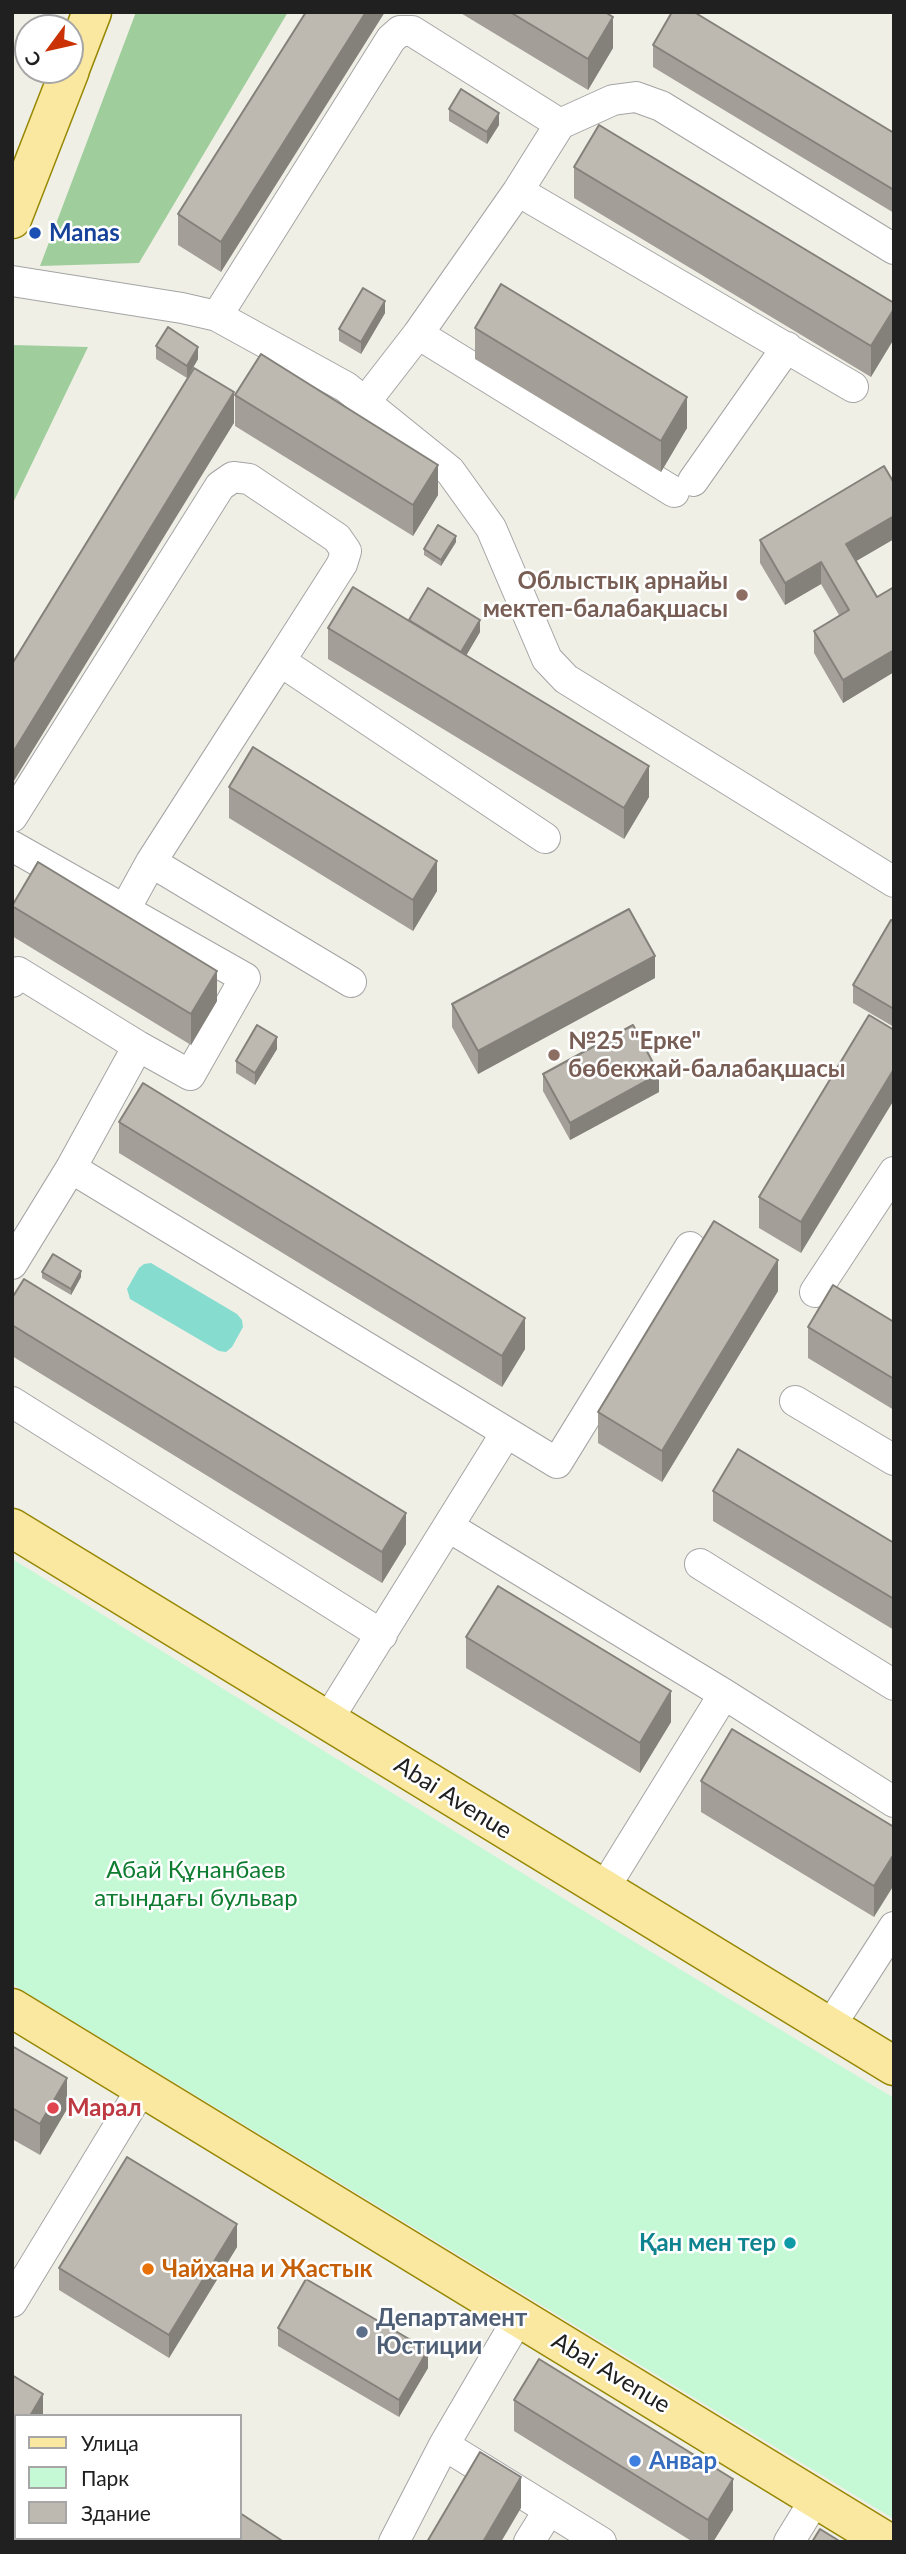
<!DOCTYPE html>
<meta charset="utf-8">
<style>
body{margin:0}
#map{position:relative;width:906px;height:2554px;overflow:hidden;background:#f0efe6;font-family:Lato,sans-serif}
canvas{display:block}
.frame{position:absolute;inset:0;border:14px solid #202020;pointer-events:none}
.legend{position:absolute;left:14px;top:2414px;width:228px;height:126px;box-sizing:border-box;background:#fff;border:2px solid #a6a6a6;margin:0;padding:9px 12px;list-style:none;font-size:21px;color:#202020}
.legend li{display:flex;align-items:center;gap:14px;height:35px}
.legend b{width:35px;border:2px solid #a6a6a6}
.north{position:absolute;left:14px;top:14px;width:70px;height:70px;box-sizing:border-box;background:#fff;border:2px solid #a6a6a6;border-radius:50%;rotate:237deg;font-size:19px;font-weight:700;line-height:28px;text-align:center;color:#202020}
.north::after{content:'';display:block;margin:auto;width:24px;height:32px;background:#ca3205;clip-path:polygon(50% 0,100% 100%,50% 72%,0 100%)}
</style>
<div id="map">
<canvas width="906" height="2554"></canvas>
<div class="frame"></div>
<ul class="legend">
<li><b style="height:9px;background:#fae8a1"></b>Улица</li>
<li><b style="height:19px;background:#c5f8d5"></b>Парк</li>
<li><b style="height:19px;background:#bdb8b0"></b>Здание</li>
</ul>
<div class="north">С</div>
</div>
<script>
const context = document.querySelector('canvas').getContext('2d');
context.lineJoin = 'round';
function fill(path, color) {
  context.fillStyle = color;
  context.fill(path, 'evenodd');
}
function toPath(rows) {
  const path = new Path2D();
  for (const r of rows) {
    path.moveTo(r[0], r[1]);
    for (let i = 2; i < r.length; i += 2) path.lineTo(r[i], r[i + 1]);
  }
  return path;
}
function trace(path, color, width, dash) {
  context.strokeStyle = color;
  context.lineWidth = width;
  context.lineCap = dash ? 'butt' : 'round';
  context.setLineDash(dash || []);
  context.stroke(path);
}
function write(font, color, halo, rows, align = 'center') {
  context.font = font + ' Lato,sans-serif';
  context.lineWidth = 5;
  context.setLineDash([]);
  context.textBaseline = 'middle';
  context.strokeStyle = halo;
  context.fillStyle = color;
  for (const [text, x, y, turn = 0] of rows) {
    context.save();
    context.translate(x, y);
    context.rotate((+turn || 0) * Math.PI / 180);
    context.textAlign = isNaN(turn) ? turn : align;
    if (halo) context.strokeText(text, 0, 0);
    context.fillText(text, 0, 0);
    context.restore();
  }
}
const forest = toPath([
 [136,12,288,12,139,263,40,266],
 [13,345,88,347,12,505,12,347]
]);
const park = toPath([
 [14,1560,618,1932,894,2098,894,2519,12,1984]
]);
const pitch = toPath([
 [151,1263,237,1314,242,1320,243,1327,232,1347,226,1352,219,1351,130,1299,127,1289,139,1268,144,1264]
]);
const minor = toPath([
 [560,124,613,100,636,97,661,106,894,249],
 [12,281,182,308,217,316,346,387,450,471,491,528,547,659,566,679,894,882],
 [217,316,391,39,400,31,412,31,560,124,518,191],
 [418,334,674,492],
 [366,401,418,334,518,191,853,387],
 [693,481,787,347],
 [12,817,220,486,233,477,249,479,337,538,346,551,342,564,280,661],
 [12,846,245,978,190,1075,138,1046,71,1168,12,1264],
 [151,862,351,982],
 [124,911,151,862,280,661,545,838],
 [12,982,18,972,138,1046],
 [71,1168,557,1463,690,1247],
 [815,1292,894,1172],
 [795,1401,894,1460],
 [12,1402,382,1635],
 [449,1527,724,1694,894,1802],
 [700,1564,894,1685],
 [327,1721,506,1433],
 [603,1890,724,1694],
 [829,2028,894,1927],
 [12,2302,142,2088],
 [519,2317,444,2445,601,2542],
 [85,2538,91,2542],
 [394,2542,444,2445],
 [529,2542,549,2510],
 [789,2542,816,2498]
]);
const major = toPath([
 [70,69,92,12],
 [12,219,70,70],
 [12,1528,894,2066],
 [12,2008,887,2542]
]);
const wall = toPath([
 [306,12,221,272,178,245,178,214],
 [459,12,605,12,613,48,588,90],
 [653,45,894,133,894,213,653,67],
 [449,109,499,125,487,144,449,121],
 [574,167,894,303,871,377,574,198],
 [385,313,361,354,339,341,339,329],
 [475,328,687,428,661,472,475,359],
 [156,346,198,359,187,378,156,359],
 [235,395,438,495,413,536,235,426],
 [894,483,894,539,856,561,877,597,894,587,894,672,843,703,814,653,814,631,839,615,821,584,785,605,760,563,760,540],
 [456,542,441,566,424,555,424,549],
 [328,628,480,632,466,656,649,797,624,839,328,659],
 [229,787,437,891,413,931,229,818],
 [12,905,217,1001,191,1045,12,936],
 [894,921,894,1027,853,1003,853,985],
 [655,978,478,1074,452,1027,452,1004],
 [894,1030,801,1253,759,1228,759,1197],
 [277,1049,255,1085,236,1073,236,1061],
 [543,1074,659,1092,570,1140,543,1091],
 [119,1122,525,1349,502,1387,119,1153],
 [42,1272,81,1277,71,1295,42,1278],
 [778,1291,662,1482,598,1443,598,1412],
 [12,1298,406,1544,382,1583,12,1356],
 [894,1322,894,1410,808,1358,808,1327],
 [713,1491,894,1543,894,1630,713,1521],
 [466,1637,671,1722,640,1773,466,1668],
 [701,1781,894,1827,874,1917,701,1812],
 [12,2046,67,2109,40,2155,12,2139],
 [237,2247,169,2358,59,2290,59,2268],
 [278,2328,428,2368,399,2417,278,2346],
 [514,2400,733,2510,713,2542,693,2542,514,2431],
 [122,2538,240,2538,284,2542,128,2542]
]);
const shadedWall = toPath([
 [366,12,385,12,221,272,221,242],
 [613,17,613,48,588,90,588,59],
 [499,113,499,125,487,144,487,132],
 [385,301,385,313,361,354,361,342],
 [894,309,894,339,871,377,871,346],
 [198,347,198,359,187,378,187,366],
 [234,392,234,423,12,784,12,754],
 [687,397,687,428,661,472,661,441],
 [438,465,438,495,413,536,413,505],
 [894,516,894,539,846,567,846,544],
 [456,536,456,542,441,566,441,560],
 [821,562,821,584,785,605,785,583],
 [480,620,480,632,461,664,461,652],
 [894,650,894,672,843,703,843,680],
 [649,766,649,797,624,839,624,808],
 [437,861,437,891,413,931,413,900],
 [655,956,655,978,478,1074,478,1051],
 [217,971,217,1001,191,1045,191,1014],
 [277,1037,277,1049,255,1085,255,1073],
 [894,1069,894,1100,801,1253,801,1222],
 [659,1074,659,1092,570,1140,570,1123],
 [778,1260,778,1291,662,1482,662,1451],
 [81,1271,81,1277,71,1295,71,1289],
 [525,1318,525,1349,502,1387,502,1356],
 [406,1513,406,1544,382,1583,382,1552],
 [671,1691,671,1722,640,1773,640,1743],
 [894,1854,894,1885,874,1917,874,1886],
 [67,2078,67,2109,40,2155,40,2124],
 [237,2224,237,2247,169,2358,169,2335],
 [428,2350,428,2368,399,2417,399,2400],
 [43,2394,43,2416,30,2416],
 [16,2439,16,2478,12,2483,12,2444],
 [521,2477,521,2508,501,2542,483,2542],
 [733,2479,733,2510,713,2542,708,2542,708,2520]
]);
const building = toPath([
 [306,12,366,12,221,242,178,214,306,12],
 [510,12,605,12,613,17,588,59,510,12],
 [672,12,694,12,894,133,894,190,653,45,672,12],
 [461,89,499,113,487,132,449,109,461,89],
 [599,125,894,303,894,309,871,346,574,167,599,125],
 [501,284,687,397,661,441,475,328,501,284],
 [363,288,385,301,361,342,339,329,363,288],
 [168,327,198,347,187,366,156,346,168,327],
 [261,354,438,465,413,505,235,395,261,354],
 [194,368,234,392,12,754,12,664,194,368],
 [884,466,894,483,894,516,846,544,877,597,894,587,894,650,843,680,814,631,849,610,821,562,785,583,760,540,884,466],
 [438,525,456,536,441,560,424,549,438,525],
 [353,587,649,766,624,808,328,628,353,587],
 [428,588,480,620,461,652,409,620,428,588],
 [253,747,437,861,413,900,229,787,253,747],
 [38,862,217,971,191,1014,12,906,38,862],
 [629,909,655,956,478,1051,452,1004,629,909],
 [891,920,894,921,894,1009,853,985,891,920],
 [869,1015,894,1030,894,1069,801,1222,759,1197,869,1015],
 [257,1025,277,1037,255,1073,236,1061,257,1025],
 [633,1025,659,1074,570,1123,543,1074,633,1025],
 [143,1083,525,1318,502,1356,119,1122,143,1083],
 [714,1221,778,1260,662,1451,598,1412,714,1221],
 [53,1254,81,1271,71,1289,42,1272,53,1254],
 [24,1279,406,1513,382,1552,12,1325,12,1298,24,1279],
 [833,1285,894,1322,894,1379,808,1327,833,1285],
 [738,1449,894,1543,894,1599,713,1491,738,1449],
 [498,1586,671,1691,640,1743,466,1637,498,1586],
 [732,1729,894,1827,894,1854,874,1886,701,1781,732,1729],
 [12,2046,67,2078,40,2124,12,2108,12,2046],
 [127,2157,237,2224,169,2335,59,2268,127,2157],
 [306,2279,428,2350,399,2400,278,2328,306,2279],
 [539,2359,733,2479,708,2520,514,2400,539,2359],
 [12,2375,43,2394,30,2416,16,2416,16,2439,12,2444,12,2375],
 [480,2452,521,2477,483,2542,427,2542,480,2452],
 [240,2513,284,2542,163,2542,158,2538,240,2538,240,2513],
 [820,2529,841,2542,812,2542,820,2529]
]);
const markers = [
 [35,233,7,"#1a4fb4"],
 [742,595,7,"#8d6e63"],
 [554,1055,7,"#8d6e63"],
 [53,2108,7,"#e0444e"],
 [790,2243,7,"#0f9aa8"],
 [148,2269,7,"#e8710a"],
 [362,2332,7,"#5c6f8a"],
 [635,2461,7,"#3f7fe0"]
];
const transitNames = [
 ["Manas",49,233]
];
const educationNames = [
 ["Облыстық арнайы",728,581],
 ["мектеп-балабақшасы",728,609],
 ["№25 \"Ерке\"",568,1041,"left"],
 ["бөбекжай-балабақшасы",568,1069,"left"]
];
const streetNames = [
 ["Abai Avenue",453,1798,32],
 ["Abai Avenue",611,2373,31]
];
const parkNames = [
 ["Абай Құнанбаев",196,1870],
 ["атындағы бульвар",196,1898]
];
const healthNames = [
 ["Марал",67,2108]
];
const cultureNames = [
 ["Қан мен тер",776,2243]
];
const foodNames = [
 ["Чайхана и Жастык",162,2269]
];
const serviceNames = [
 ["Департамент",376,2318],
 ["Юстиции",376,2346]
];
const shopNames = [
 ["Анвар",649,2461]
];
fill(forest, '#9fce9c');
fill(park, '#c5f8d5');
fill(pitch, '#86ddcf');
trace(minor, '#a4a4a4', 32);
trace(major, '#978804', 41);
trace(minor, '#fff', 30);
trace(major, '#fae8a1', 38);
fill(wall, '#a39e97');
fill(shadedWall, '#84817b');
fill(building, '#bdb8b0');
trace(building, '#84817b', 2);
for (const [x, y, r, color] of markers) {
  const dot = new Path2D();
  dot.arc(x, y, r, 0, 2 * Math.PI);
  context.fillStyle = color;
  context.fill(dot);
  trace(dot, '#fff', 2.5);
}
write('bold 24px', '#164399', '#fff', transitNames, 'left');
write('bold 24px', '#785e54', '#fff', educationNames, 'right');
write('24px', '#202020', '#fff', streetNames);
write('24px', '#0e7d31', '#fff', parkNames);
write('bold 24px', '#be3a42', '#fff', healthNames, 'left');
write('bold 24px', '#0d838f', '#fff', cultureNames, 'right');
write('bold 24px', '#c56008', '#fff', foodNames, 'left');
write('bold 24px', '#4e5e75', '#fff', serviceNames, 'left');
write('bold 24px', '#366cbe', '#fff', shopNames, 'left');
</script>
